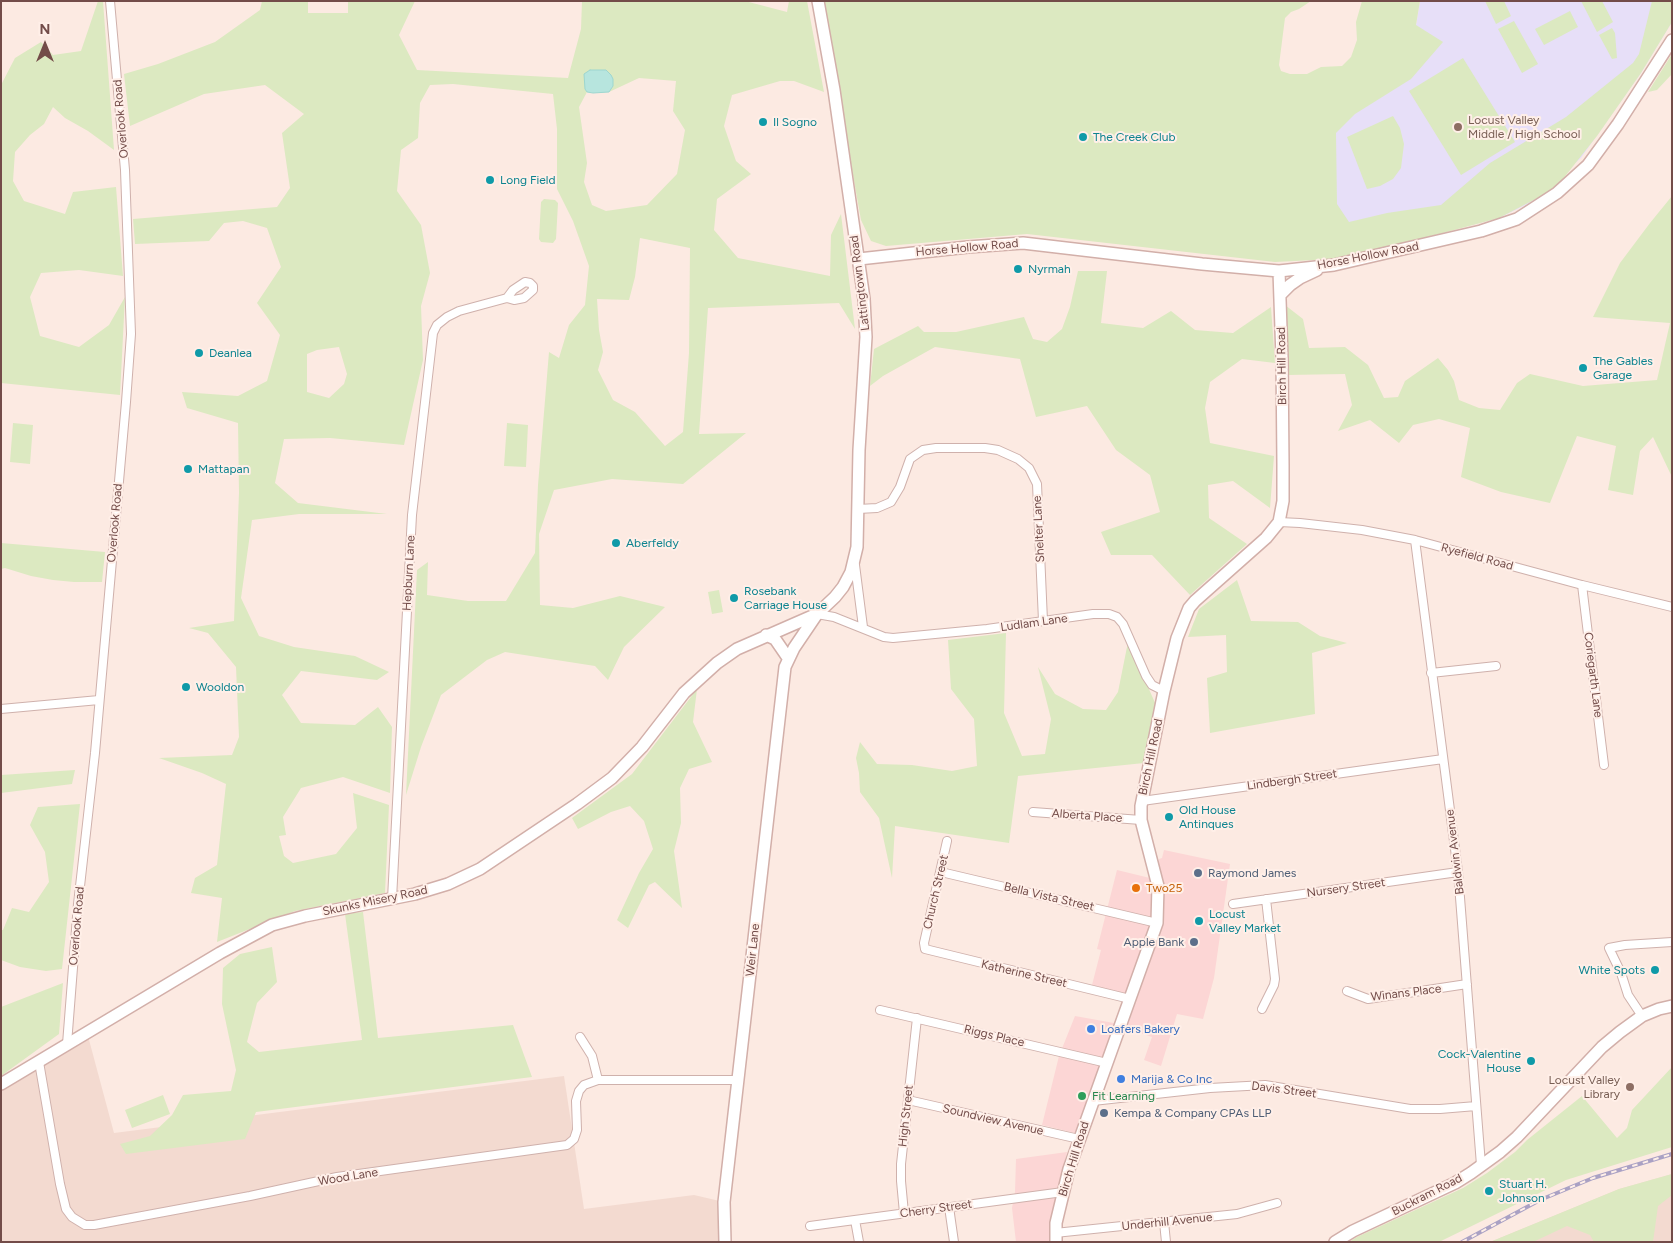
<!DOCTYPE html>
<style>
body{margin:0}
#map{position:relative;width:1673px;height:1243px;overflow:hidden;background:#fceae2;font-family:Figtree,sans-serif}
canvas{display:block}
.frame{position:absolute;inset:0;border:2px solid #734c49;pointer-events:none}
.north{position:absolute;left:20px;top:20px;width:50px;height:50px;-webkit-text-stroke:4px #ffefe8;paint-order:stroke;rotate:0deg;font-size:14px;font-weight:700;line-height:20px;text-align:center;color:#734c49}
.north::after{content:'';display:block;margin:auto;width:18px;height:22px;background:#734c49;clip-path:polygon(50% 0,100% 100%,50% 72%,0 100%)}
</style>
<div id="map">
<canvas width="1673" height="1243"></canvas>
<div class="frame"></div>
<div class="north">N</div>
</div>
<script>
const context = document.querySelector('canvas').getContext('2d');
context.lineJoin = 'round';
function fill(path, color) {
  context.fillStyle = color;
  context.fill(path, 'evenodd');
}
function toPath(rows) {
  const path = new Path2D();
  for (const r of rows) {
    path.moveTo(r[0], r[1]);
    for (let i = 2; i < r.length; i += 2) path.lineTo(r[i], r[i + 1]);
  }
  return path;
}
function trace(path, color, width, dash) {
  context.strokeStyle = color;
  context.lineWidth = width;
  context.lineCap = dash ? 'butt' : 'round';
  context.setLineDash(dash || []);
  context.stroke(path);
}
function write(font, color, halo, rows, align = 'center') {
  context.font = font + ' Figtree,sans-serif';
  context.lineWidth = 4;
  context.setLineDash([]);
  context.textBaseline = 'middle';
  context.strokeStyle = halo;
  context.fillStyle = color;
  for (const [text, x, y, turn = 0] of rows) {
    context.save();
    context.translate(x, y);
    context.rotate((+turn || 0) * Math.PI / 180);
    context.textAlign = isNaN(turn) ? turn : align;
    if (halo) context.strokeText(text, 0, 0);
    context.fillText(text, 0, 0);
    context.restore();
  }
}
const residential = toPath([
 [88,1036,114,1133,564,1076,584,1209,694,1195,724,1202,725,1242,1,1242,1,1088],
 [1672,1174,1672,1242,1490,1242,1619,1189]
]);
const commercial = toPath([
 [1164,850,1230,864,1214,978,1203,1019,1177,1014,1161,1066,1144,1060,1152,1037,1126,1028,1087,1136,1042,1125,1059,1056,1075,1016,1114,1023,1125,994,1092,985,1101,950,1097,949,1117,870,1154,879,1159,859,1162,858],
 [1067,1152,1050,1225,1052,1242,1016,1242,1012,1208,1015,1192,1016,1159]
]);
const education = toPath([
 [1420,1,1672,1,1672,22,1641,73,1581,158,1530,203,1499,218,1335,259,1312,109,1416,25]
]);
const green = toPath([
 [98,1,103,1,114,150,88,131,65,118,53,107,44,124,30,135,15,152,13,181,24,201,65,214,73,192,116,187,123,276,79,270,41,273,30,297,40,336,79,347,109,325,125,297,120,395,1,383,1,85,15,58,41,42,53,55,81,51],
 [262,1,308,1,308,13,348,13,348,1,415,1,399,35,417,70,568,78,581,29,582,1,745,1,787,12,789,1,807,1,824,92,794,81,780,81,732,95,724,126,736,161,751,174,717,199,714,230,738,258,830,276,831,235,841,214,855,329,839,303,708,308,699,434,746,433,683,484,612,479,554,490,539,534,540,605,573,608,620,596,665,607,624,647,608,680,595,666,505,652,487,660,441,695,421,747,406,795,417,570,428,562,427,595,468,601,506,601,535,553,538,485,549,352,559,358,569,325,585,305,589,266,573,221,557,189,557,129,553,94,453,84,430,85,420,103,418,138,401,150,397,191,421,225,430,273,421,306,423,360,404,445,330,438,284,439,275,483,298,503,387,514,299,514,252,520,241,598,259,636,294,647,355,656,389,672,377,680,301,671,282,695,301,723,355,725,378,707,392,727,390,793,343,777,301,788,283,817,286,835,279,836,284,856,293,863,336,854,357,828,353,793,389,805,385,893,295,911,217,942,222,898,191,893,195,878,217,865,226,784,202,773,159,758,232,755,239,737,236,667,208,633,189,628,234,621,239,493,238,423,187,408,182,392,238,396,267,381,280,335,257,303,281,267,267,228,243,221,224,223,209,241,135,244,133,219,277,207,290,188,282,133,304,114,265,85,204,94,130,126,124,74,158,64,215,42,260,10],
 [639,78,676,81,673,111,685,130,677,174,647,205,606,211,592,205,584,182,587,163,579,107,587,92,585,89,613,86,609,92],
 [640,238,690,248,689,353,683,432,665,446,635,412,613,400,598,370,603,352,599,330,597,299,629,300,635,277],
 [339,347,347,374,344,384,329,398,307,392,307,354,317,350],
 [822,1,1311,1,1299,9,1291,12,1285,18,1279,65,1281,71,1290,74,1307,74,1321,67,1342,66,1351,57,1357,40,1356,22,1362,1,1420,1,1416,25,1443,42,1411,79,1355,114,1336,133,1337,204,1349,222,1387,213,1441,205,1490,163,1566,117,1633,63,1639,54,1652,1,1672,1,1672,22,1641,73,1597,136,1555,189,1499,218,1443,233,1335,259,1275,262,1027,234,886,246,871,241,861,220],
 [1485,1,1504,1,1511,16,1496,24],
 [1581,1,1602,1,1613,22,1597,32],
 [1570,11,1578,27,1544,45,1535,29],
 [1514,21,1538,64,1522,73,1498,29],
 [1612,28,1615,33,1617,58,1612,59,1599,35],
 [1672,54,1672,74,1657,90,1648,92],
 [1463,58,1515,142,1461,175,1409,91],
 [1393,116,1400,128,1404,144,1401,168,1393,179,1380,186,1367,189,1347,137],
 [1672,196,1672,477,1653,437,1640,451,1633,495,1608,490,1616,446,1577,436,1550,503,1501,492,1461,477,1470,428,1439,419,1413,425,1399,443,1370,420,1338,431,1352,405,1345,374,1287,375,1285,305,1303,319,1309,348,1345,347,1368,365,1384,398,1398,397,1405,381,1438,358,1448,370,1454,381,1459,400,1479,408,1500,410,1517,383,1530,374,1583,386,1657,380,1670,323,1593,317,1620,263,1650,223],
 [544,199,555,200,558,203,556,239,553,243,541,242,539,239,541,202],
 [1078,271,1107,271,1101,323,1143,328,1171,311,1195,330,1233,333,1271,307,1275,363,1242,359,1210,382,1205,408,1210,443,1274,456,1270,508,1233,481,1208,485,1209,518,1247,544,1190,595,1152,555,1111,555,1101,532,1160,512,1150,475,1116,450,1087,406,1036,417,1020,359,935,347,883,376,870,386,874,349,918,326,924,332,956,332,1024,317,1033,339,1047,342,1062,329,1070,307],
 [13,423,33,425,30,464,10,462],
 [507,423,528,425,526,467,504,466],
 [1,543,105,552,102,582,74,582,53,580,31,576,5,568,1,569],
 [1237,580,1251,621,1298,622,1320,636,1347,643,1312,653,1315,714,1210,733,1207,678,1227,672,1226,635,1188,637,1199,609],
 [719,590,723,612,712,614,708,592],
 [1006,633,1004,713,1022,756,1045,754,1051,719,1038,667,1055,694,1083,709,1106,710,1118,692,1128,642,1156,705,1144,763,1018,776,1009,843,895,826,892,878,879,818,860,792,859,773,856,758,860,742,877,764,912,765,952,771,977,766,974,719,951,689,948,640],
 [697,689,693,722,712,762,689,769,680,788,681,823,674,851,682,908,655,882,649,885,628,928,617,920,639,873,653,849,644,821,630,806,611,812,578,829,572,818,632,774],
 [75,770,72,784,1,793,1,775],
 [80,804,62,969,46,971,20,967,1,960,1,930,3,930,12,908,29,912,49,882,45,852,30,825,38,807],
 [363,912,378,1038,513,1025,532,1077,256,1112,245,1139,126,1154,120,1144,150,1136,172,1115,183,1095,231,1091,236,1070,222,1004,223,968,240,954,272,947,277,982,257,1003,247,1042,259,1052,362,1040,345,914],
 [63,983,59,1034,1,1076,1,1007],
 [1672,1067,1672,1147,1566,1180,1439,1242,1349,1242,1357,1237,1463,1188,1487,1173,1515,1152,1527,1140,1582,1096,1617,1138,1627,1128,1632,1110],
 [163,1095,170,1114,132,1128,125,1110],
 [1672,1174,1672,1195,1658,1206,1653,1242,1594,1242,1590,1235,1567,1226,1533,1242,1490,1242,1619,1189]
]);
const water = toPath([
 [590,70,606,70,611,75,613,79,613,86,609,92,593,93,587,92,585,89,584,74,590,70]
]);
const street = toPath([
 [858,509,877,508,891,502,900,487,910,459,923,450,936,448,985,448,998,450,1018,459,1029,468,1037,484,1043,621],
 [1279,522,1300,523,1362,530,1415,540,1582,585,1672,607],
 [1415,540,1458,872,1481,1165],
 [855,565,863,627],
 [1582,585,1604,765],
 [817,614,834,617,884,637,893,638,987,629,1093,614,1109,614,1117,617,1123,624,1146,676,1152,685,1164,691],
 [1431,673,1496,666],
 [1,709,99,700],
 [1142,801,1443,759],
 [1033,812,1141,820],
 [947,841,924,943,925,949,1130,999],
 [941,872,1157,923],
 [392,899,412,515,433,333,437,325,447,317,459,311,507,298,513,290,525,282,530,283,533,286,533,290,524,298,514,300,507,298],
 [1233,904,1458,872],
 [1347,991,1368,999,1467,984],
 [1262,1009,1274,985,1275,979,1266,899],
 [880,1010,1107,1063],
 [1642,1016,1628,995,1621,973,1609,948,1625,945,1672,942],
 [580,1037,592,1056,598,1080],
 [67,1044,78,904,95,753,126,402,131,334,125,170,110,1],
 [39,1062,60,1184,66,1209,72,1217,85,1225,94,1225,250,1196,337,1177,567,1145,574,1139,577,1130,576,1101,579,1091,584,1085,598,1080,738,1080],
 [908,1100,1079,1139],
 [1093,1101,1210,1088,1265,1085,1410,1109,1440,1109,1476,1106],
 [949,1207,954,1242],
 [904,1213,901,1181,901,1164,917,1018],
 [855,1220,859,1242],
 [1164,1222,1166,1242],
 [810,1226,1063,1192],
 [1055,1233,1237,1214,1277,1203]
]);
const secondary = toPath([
 [859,259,968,247,1023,243,1202,264,1279,271,1334,265,1481,231,1517,219,1557,193,1588,165,1618,124,1672,40],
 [1280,295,1290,285,1300,278,1317,270],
 [766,635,775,639,788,658],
 [1,1084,220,953,272,925,305,916,415,894,448,884,480,869,577,804,612,778,642,747,684,693,717,663,737,649,817,614],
 [725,1242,724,1202,785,667,794,648,817,614,835,597,843,587,851,572,857,547,859,450,866,337,864,299,834,90,818,1],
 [1056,1242,1056,1223,1069,1169,1157,923,1158,886,1141,820,1141,806,1164,691,1177,638,1189,608,1195,601,1266,538,1279,522,1283,501,1283,465,1282,358,1279,271],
 [1335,1242,1353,1231,1455,1183,1471,1173,1500,1152,1517,1137,1602,1047,1620,1032,1642,1016,1659,1009,1672,1006]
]);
const rail = toPath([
 [1462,1242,1540,1200,1593,1178,1672,1154]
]);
const markers = [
 [763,122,5,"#0f9aa8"],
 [1458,127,5,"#8d6e63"],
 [1083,137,5,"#0f9aa8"],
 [490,180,5,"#0f9aa8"],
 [1018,269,5,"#0f9aa8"],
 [199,353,5,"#0f9aa8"],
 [1583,368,5,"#0f9aa8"],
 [188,469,5,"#0f9aa8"],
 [616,543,5,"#0f9aa8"],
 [734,598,5,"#0f9aa8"],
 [186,687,5,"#0f9aa8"],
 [1169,817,5,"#0f9aa8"],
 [1198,873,5,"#5c6f8a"],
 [1136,888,5,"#e8710a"],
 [1199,921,5,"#0f9aa8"],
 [1194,942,5,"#5c6f8a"],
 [1655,970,5,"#0f9aa8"],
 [1091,1029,5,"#3f7fe0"],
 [1531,1061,5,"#0f9aa8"],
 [1121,1079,5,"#3f7fe0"],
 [1630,1087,5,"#8d6e63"],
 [1082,1096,5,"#2e9e5b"],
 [1104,1113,5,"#5c6f8a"],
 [1489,1191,5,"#0f9aa8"]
];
const streetNames = [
 ["Overlook Road",121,119,-95],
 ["Horse Hollow Road",967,248,-5],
 ["Horse Hollow Road",1368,256,-11],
 ["Lattingtown Road",860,283,-97],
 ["Birch Hill Road",1282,366,-91],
 ["Overlook Road",115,523,-85],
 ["Shelter Lane",1039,529,-93],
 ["Ryefield Road",1477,557,15],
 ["Hepburn Lane",409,573,-87],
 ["Ludlam Lane",1034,623,-8],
 ["Coriegarth Lane",1593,675,83],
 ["Birch Hill Road",1151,757,-78],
 ["Lindbergh Street",1292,780,-8],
 ["Alberta Place",1087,816,4],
 ["Baldwin Avenue",1455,852,-97],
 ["Nursery Street",1346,888,-8],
 ["Church Street",936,892,-77],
 ["Bella Vista Street",1049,897,13],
 ["Skunks Misery Road",375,901,-12],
 ["Overlook Road",77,926,-85],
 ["Weir Lane",753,950,-84],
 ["Katherine Street",1024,974,13],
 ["Winans Place",1406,993,-7],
 ["Riggs Place",994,1036,13],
 ["Davis Street",1284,1090,7],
 ["High Street",906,1116,-84],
 ["Soundview Avenue",993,1120,13],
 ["Birch Hill Road",1074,1159,-73],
 ["Wood Lane",348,1177,-9],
 ["Buckram Road",1427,1195,-27],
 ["Cherry Street",936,1209,-8],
 ["Underhill Avenue",1167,1222,-6]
];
const educationNames = [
 ["Locust Valley",1468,120],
 ["Middle / High School",1468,134],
 ["Locust Valley",1620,1080,"right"],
 ["Library",1620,1094,"right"]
];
const cultureNames = [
 ["Il Sogno",773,122],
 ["The Creek Club",1093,137],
 ["Long Field",500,180],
 ["Nyrmah",1028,269],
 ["Deanlea",209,353],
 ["The Gables",1593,361],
 ["Garage",1593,375],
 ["Mattapan",198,469],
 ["Aberfeldy",626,543],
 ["Rosebank",744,591],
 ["Carriage House",744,605],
 ["Wooldon",196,687],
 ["Old House",1179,810],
 ["Antinques",1179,824],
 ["Locust",1209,914],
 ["Valley Market",1209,928],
 ["White Spots",1645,970,"right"],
 ["Cock-Valentine",1521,1054,"right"],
 ["House",1521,1068,"right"],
 ["Stuart H.",1499,1184],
 ["Johnson",1499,1198]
];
const serviceNames = [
 ["Raymond James",1208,873],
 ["Apple Bank",1184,942,"right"],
 ["Kempa & Company CPAs LLP",1114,1113]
];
const foodNames = [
 ["Two25",1146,888]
];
const shopNames = [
 ["Loafers Bakery",1101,1029],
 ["Marija & Co Inc",1131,1079]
];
const leisureNames = [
 ["Fit Learning",1092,1096]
];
fill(residential, '#f3dad0');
fill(commercial, '#fcd6d5');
fill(education, '#e7dff8');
fill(green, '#dce9c1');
fill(water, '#b7e5de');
trace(water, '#9dd6cf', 1);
trace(street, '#cfb1ac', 10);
trace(secondary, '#d2afa9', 14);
trace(street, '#fff', 8);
trace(secondary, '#fff', 11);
trace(rail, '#aaa1c4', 4);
trace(rail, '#ffefe8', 2, [5.5]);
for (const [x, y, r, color] of markers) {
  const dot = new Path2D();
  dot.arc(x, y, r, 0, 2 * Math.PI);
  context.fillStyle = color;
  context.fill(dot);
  trace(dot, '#ffefe8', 2);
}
write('12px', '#734c49', '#ffefe8', streetNames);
write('12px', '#785e54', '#ffefe8', educationNames, 'left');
write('12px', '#0d838f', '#ffefe8', cultureNames, 'left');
write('12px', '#4e5e75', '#ffefe8', serviceNames, 'left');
write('12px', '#c56008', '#ffefe8', foodNames, 'left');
write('12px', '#366cbe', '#ffefe8', shopNames, 'left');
write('12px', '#27864d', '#ffefe8', leisureNames, 'left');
</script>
